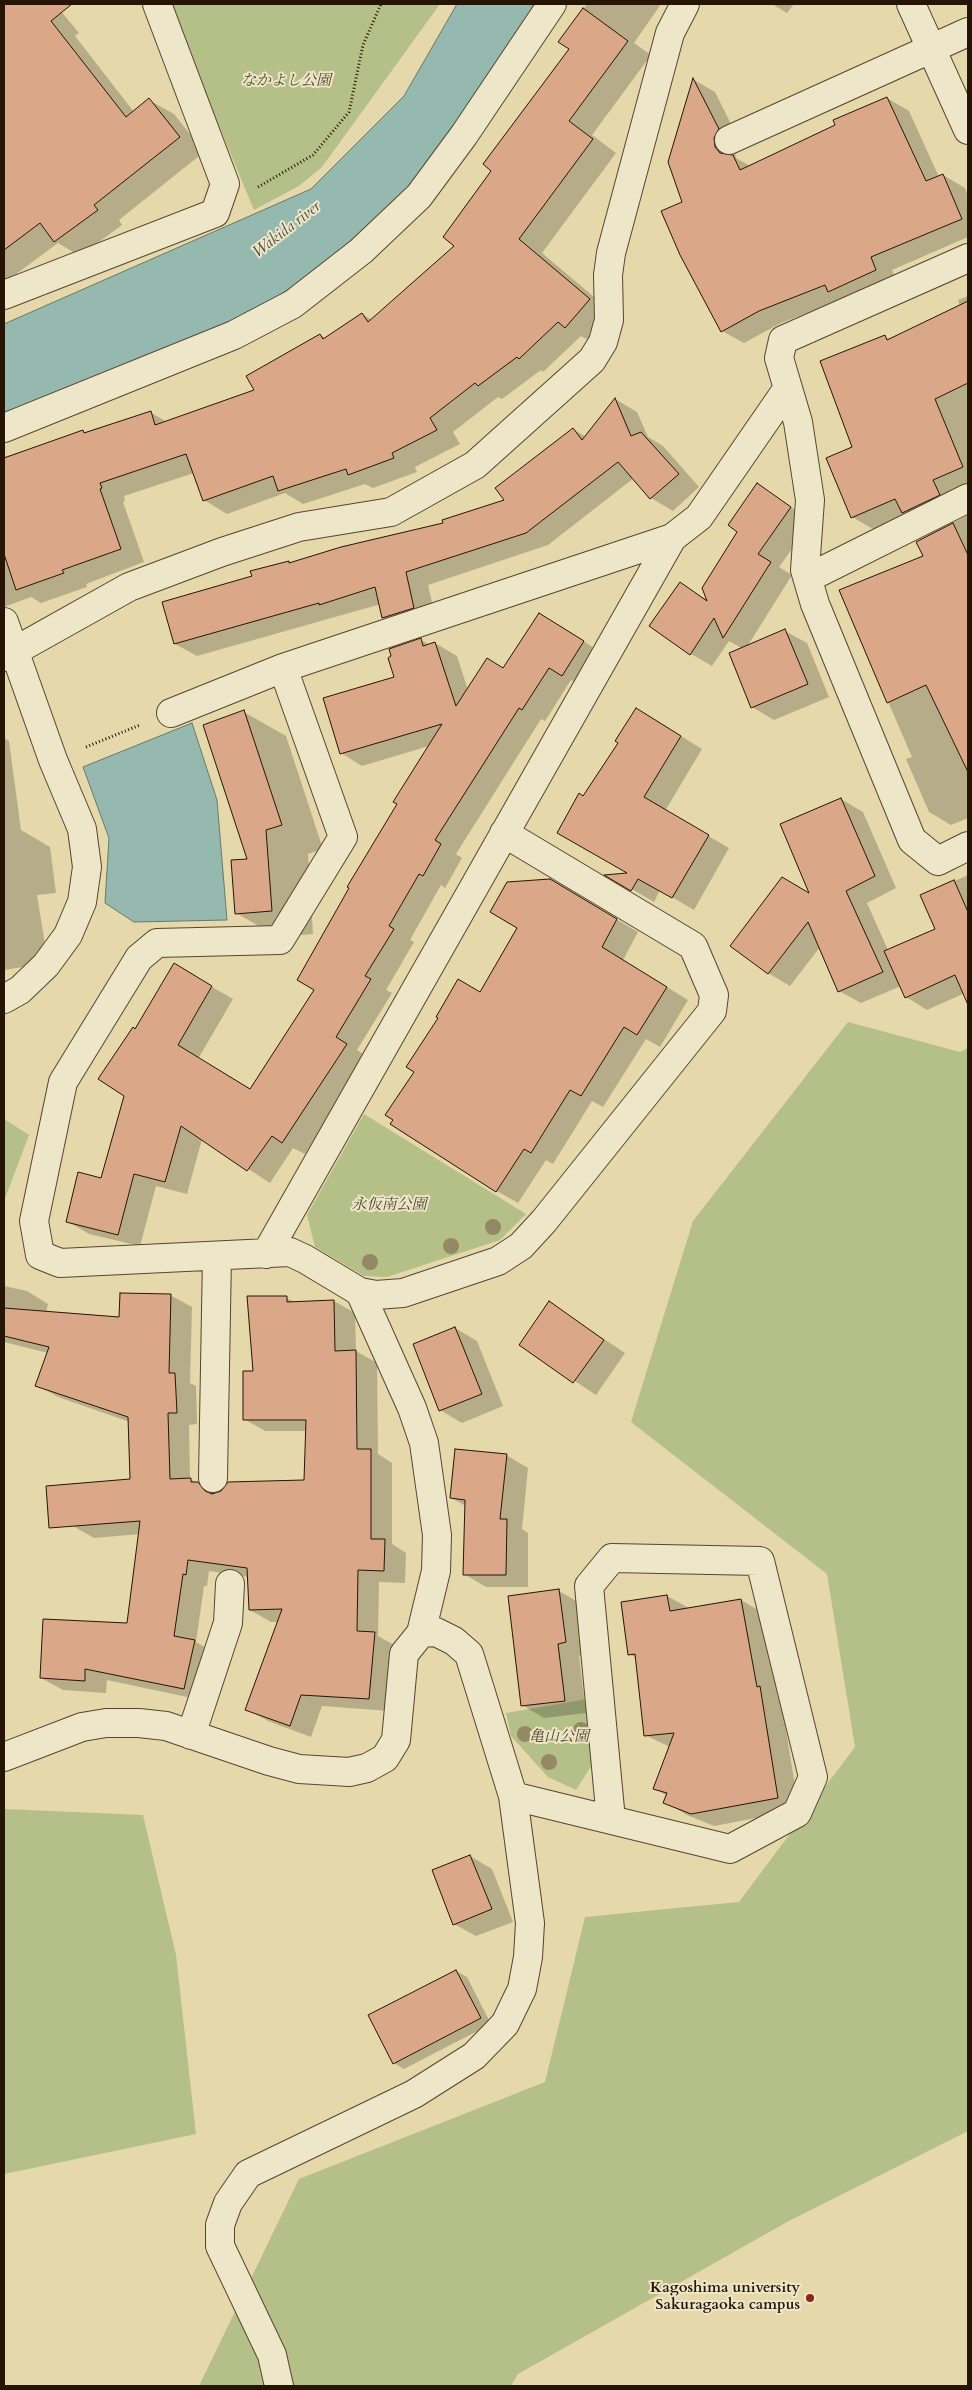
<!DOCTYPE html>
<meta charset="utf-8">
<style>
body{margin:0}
#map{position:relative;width:972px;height:2390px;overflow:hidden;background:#e5d8aa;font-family:Cardo,serif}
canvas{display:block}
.frame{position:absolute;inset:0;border:5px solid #261504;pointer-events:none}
</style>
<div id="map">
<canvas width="972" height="2390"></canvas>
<div class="frame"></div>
</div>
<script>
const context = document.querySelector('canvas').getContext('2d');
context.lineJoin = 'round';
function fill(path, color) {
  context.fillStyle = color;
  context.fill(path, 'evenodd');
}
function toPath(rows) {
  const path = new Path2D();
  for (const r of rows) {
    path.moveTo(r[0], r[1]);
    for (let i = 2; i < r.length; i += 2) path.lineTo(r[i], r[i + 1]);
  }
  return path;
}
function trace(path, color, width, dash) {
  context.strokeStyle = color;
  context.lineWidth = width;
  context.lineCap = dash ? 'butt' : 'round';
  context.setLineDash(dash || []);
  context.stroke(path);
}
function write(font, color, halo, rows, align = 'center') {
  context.font = font + ' Cardo,"Noto Serif JP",serif';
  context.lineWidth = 4;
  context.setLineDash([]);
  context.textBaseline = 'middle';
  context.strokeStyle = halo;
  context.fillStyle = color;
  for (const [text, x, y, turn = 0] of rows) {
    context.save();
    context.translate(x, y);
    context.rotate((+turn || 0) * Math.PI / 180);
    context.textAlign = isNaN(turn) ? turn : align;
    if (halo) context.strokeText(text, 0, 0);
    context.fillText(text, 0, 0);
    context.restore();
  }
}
const green = toPath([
 [168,4,440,4,322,167,299,186,254,210],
 [848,1022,960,1052,968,1048,968,2131,787,2222,518,2374,511,2386,199,2386,299,2179,545,2082,585,1917,739,1902,855,1747,827,1574,631,1422,693,1221],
 [364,1114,526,1214,500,1240,387,1277,364,1276,315,1247,307,1215],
 [4,1119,29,1135,4,1201],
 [587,1699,595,1760,576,1790,548,1777,511,1736,506,1713],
 [4,1809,143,1815,176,1955,196,2134,4,2174]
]);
const water = toPath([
 [457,4,536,4,417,187,329,265,238,320,4,413,4,324,311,189,404,96,457,4],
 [192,723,217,800,227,920,134,922,105,903,109,838,83,767,192,723]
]);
const shadow = toPath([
 [4,4,55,4,79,33,75,36,134,112,149,100,174,114,204,152,119,220,122,225,80,256,58,243,4,283],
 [587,4,661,4,634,43,651,55,592,135,616,153,542,253,613,313,590,341,581,336,543,372,541,370,502,399,498,397,453,432,460,444,415,467,417,472,373,488,365,484,303,504,285,493,227,514,204,500,194,473,124,496,125,501,123,502,144,562,86,584,87,587,41,603,31,597,4,607,4,457,150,412,167,422,255,391,320,335,326,338,362,314,372,320,456,246,493,170,570,49,560,41],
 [772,4,794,4,787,13],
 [694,80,715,92,740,142,735,151,736,158,750,166,837,125,887,98,909,111,939,177,943,175,965,188,968,196,968,237,892,270,897,282,843,299,781,323,744,343,722,331,683,203],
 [968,296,968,510,880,533,852,517,853,448,885,337,890,340,960,306,958,300],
 [615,399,637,412,648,437,663,446,699,487,673,511,651,498,634,478,548,545,428,585,436,620,405,630,384,617,381,604,197,656,175,644,253,577,288,562,291,564,445,524,506,500,573,429,586,437],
 [757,485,812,521,779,567,792,575,747,647,785,631,807,643,829,697,774,720,752,707,743,649,729,641,712,666,691,654,680,584,709,601],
 [968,515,968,818,951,825,929,812,906,759,912,757,840,591,924,556,917,542],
 [561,627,605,655,584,687,571,680,545,721,541,719,456,854,462,858,445,888,441,885,410,940,414,942,386,990,392,993,357,1050,368,1057,305,1154,293,1148,270,1183,202,1139,187,1194,156,1186,140,1246,89,1234,67,1221,102,1180,125,1095,136,1030,174,965,233,999,198,1059,251,1090,316,990,399,804,429,746,362,766,341,753,421,640,430,645,435,643,457,656,468,690,503,670],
 [244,712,286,736,323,849,308,854,313,934,278,937,236,913,248,860],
 [658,722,702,749,665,811,729,848,694,910,660,890,654,902,608,875,631,874,583,797],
 [4,738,9,741,21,830,50,847,56,893,37,895,48,963,4,970],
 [841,799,863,812,896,888,867,903,888,950,936,929,922,896,968,875,968,995,965,993,927,1010,906,997,901,986,861,1003,839,991,820,947,790,986,768,973,811,896],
 [572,893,638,932,623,960,688,1000,660,1047,646,1039,603,1107,592,1101,553,1164,546,1160,518,1203,497,1191,481,993],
 [4,1286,27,1291,48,1304,46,1313,121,1318,170,1295,192,1307,190,1383,196,1386,197,1424,189,1425,190,1479,216,1494,306,1481,307,1431,265,1431,244,1419,254,1372,286,1298,295,1302,334,1301,355,1313,356,1351,377,1363,378,1454,392,1463,392,1544,406,1553,405,1583,379,1582,378,1636,396,1646,390,1711,322,1706,311,1737,268,1721,247,1709,279,1622,271,1622,250,1610,248,1577,209,1571,207,1586,204,1586,196,1642,215,1653,206,1701,107,1680,106,1693,63,1690,41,1678,128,1624,140,1534,94,1538,73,1526,131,1480,130,1422,58,1397,37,1385,48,1353,4,1342],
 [550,1303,625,1353,596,1395,520,1345],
 [455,1328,477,1341,503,1406,462,1423,440,1410],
 [506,1455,528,1468,522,1529,528,1533,528,1587,486,1587,464,1574,466,1506,451,1498],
 [559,1591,580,1603,587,1654,579,1656,586,1713,544,1718,522,1705],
 [667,1596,689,1608,741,1600,763,1613,778,1698,781,1700,799,1810,714,1826,687,1815,665,1802,667,1796,654,1788,670,1747,645,1735,637,1658,629,1654],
 [470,1856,492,1869,513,1922,476,1936,454,1924],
 [456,1971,467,1977,491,2024,404,2069,394,2063]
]);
const building = toPath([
 [4,4,72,4,51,21,126,117,149,98,180,137,94,205,98,210,54,242,40,223,4,250,4,4],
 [583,8,628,41,569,121,593,139,519,239,590,299,565,328,558,322,519,359,517,357,478,386,475,383,430,418,437,430,392,453,394,458,348,475,346,469,278,491,273,476,203,501,186,454,100,483,102,488,100,489,121,549,62,570,64,573,16,590,4,554,4,458,83,430,84,433,151,411,155,425,254,390,246,376,320,334,323,339,362,313,368,322,454,246,443,237,491,171,483,164,569,49,558,42,583,8],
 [693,78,719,129,714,138,715,147,720,153,733,155,740,170,835,125,833,120,887,97,926,181,943,174,962,219,871,257,876,270,828,292,825,285,759,311,721,332,680,255,661,211,682,202,668,162,693,78],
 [968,301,968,383,935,399,963,467,933,480,940,495,902,513,895,499,851,518,826,458,852,447,820,361,885,335,887,340,968,301],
 [615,398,631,436,641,432,679,474,650,499,618,462,526,533,406,572,414,608,382,618,375,587,319,605,319,603,174,644,162,602,252,576,250,571,289,561,289,563,341,547,443,523,442,520,504,500,495,488,573,428,582,440,615,398],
 [757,483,791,507,758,554,771,562,723,638,714,618,690,655,649,626,680,582,707,601,702,588,737,532,728,525,757,483],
 [953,523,968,555,968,772,926,685,887,703,839,590,923,556,916,542,953,523],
 [539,613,584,641,562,676,549,668,522,710,519,708,435,840,441,844,423,876,419,874,389,926,394,929,365,976,371,979,336,1037,347,1044,282,1143,272,1136,247,1171,181,1126,165,1182,134,1174,118,1235,66,1222,78,1172,101,1178,124,1096,98,1079,133,1027,135,1029,174,963,212,986,178,1045,250,1089,314,990,297,980,349,888,347,887,397,804,393,802,442,724,340,754,323,698,394,677,388,658,391,656,389,649,421,638,423,646,435,642,456,706,487,658,503,668,539,613],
 [785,629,808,684,751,708,729,653,785,629],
 [636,708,681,736,644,797,709,835,672,898,638,879,631,891,604,875,627,873,557,833,579,793,583,796,618,743,615,741,636,708],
 [244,710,282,825,266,830,272,911,235,914,231,860,247,859,203,725,244,710],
 [841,798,875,876,846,891,883,972,838,992,808,922,768,974,730,946,782,877,809,893,780,824,841,798],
 [550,879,617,919,602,947,667,987,637,1035,624,1027,581,1096,570,1090,531,1153,524,1149,496,1192,390,1124,393,1120,385,1115,414,1072,406,1067,438,1018,436,1017,458,979,480,992,517,928,490,912,507,882,550,879],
 [954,880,968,912,968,1005,955,975,905,998,884,951,935,929,920,895,954,880],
 [120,1293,171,1294,169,1373,175,1373,177,1413,168,1413,170,1479,191,1478,191,1482,198,1482,205,1491,212,1494,221,1491,228,1482,304,1480,306,1420,243,1420,243,1371,253,1371,247,1296,287,1296,287,1302,334,1300,335,1351,356,1350,357,1449,371,1449,371,1539,385,1539,384,1571,358,1570,357,1631,375,1632,369,1699,301,1695,290,1726,245,1710,282,1609,249,1610,247,1568,188,1560,186,1575,183,1574,174,1636,195,1640,184,1689,85,1669,85,1681,40,1678,43,1619,127,1623,140,1521,49,1528,46,1486,130,1479,128,1417,35,1386,49,1347,4,1336,4,1308,119,1317,120,1293],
 [549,1301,604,1340,573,1383,519,1345,549,1301],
 [455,1327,482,1394,439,1411,413,1344,455,1327],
 [455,1449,507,1454,500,1519,507,1519,506,1575,463,1575,465,1500,450,1498,455,1449],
 [559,1589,566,1642,558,1644,565,1701,521,1706,508,1596,559,1589],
 [667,1595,670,1611,741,1599,757,1687,760,1686,778,1798,691,1814,663,1803,667,1793,653,1789,674,1733,644,1736,635,1654,628,1655,621,1602,667,1595],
 [470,1855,492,1909,453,1925,432,1870,470,1855],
 [456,1970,481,2018,393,2064,368,2015,456,1970]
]);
const path = toPath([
 [258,187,313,155,349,112,363,45,381,4],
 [86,747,140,725]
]);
const street = toPath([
 [911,4,968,130],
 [729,140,968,32],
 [968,258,783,340,779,358,798,422,810,500,805,570,815,604,912,840,938,861,968,846],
 [4,295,215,213,225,184,157,4],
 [4,428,234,335,293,304,361,251,419,196,464,135,552,4],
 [808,578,968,498],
 [4,622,53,760,82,829,87,867,82,902,68,935,46,965,20,990,4,999],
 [4,657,129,587,222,552,299,527,391,512,475,465,592,360,603,342,609,320,608,275,611,253,670,33,685,4],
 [283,668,343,837,280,940,157,943,139,958,63,1082,34,1221,40,1255,60,1263,290,1252,305,1259,360,1292,376,1295,403,1293,498,1261,521,1246,544,1221,712,1011,714,995,693,946,504,833],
 [171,713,283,668,672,538,699,517,788,388],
 [266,1254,672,538],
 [360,1292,412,1408,424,1443,437,1535,436,1571,421,1633],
 [213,1478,217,1256],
 [191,1735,228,1623,230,1584],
 [4,1757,82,1727,106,1723,139,1723,166,1726,269,1761,299,1769,349,1772,367,1768,385,1758,396,1740,404,1654,421,1633,436,1632,454,1641,469,1654,513,1796,530,1923,528,1957,522,1989,505,2024,474,2056,414,2094,248,2174,228,2203,220,2225,220,2246,272,2355,279,2386],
 [513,1796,730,1849,797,1813,813,1777,760,1561,612,1558,589,1586,611,1820]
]);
const trees = [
 [493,1227],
 [451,1246],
 [370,1262],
 [581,1730],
 [525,1734],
 [549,1762]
];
const markers = [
 [810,2298,5,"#8f2418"]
];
const parkNames = [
 ["なかよし公園",286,82],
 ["永仮南公園",389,1206],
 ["亀山公園",559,1738]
];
const poiNames = [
 ["Kagoshima university",800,2289],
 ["Sakuragaoka campus",800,2306]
];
const waterNames = [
 ["Wakida river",287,230,-38]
];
fill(green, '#b5bf88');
fill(water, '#96b9af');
trace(water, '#69776b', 1);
fill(shadow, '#0003');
fill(building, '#dba789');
trace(building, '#261504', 1);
trace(street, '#56462e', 30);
trace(path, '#261504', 3, [1, 2.5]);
trace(street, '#eee6c8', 28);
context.fillStyle = '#948965';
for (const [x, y] of trees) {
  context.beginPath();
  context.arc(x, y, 8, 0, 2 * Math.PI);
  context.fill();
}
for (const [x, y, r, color] of markers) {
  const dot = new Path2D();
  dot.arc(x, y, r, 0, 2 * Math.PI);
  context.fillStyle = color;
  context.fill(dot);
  trace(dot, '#eee6c8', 2);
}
write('italic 15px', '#51482c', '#eee6c8', parkNames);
write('bold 15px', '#261504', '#eee6c8', poiNames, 'right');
write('italic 16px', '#4d4e40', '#eee6c8', waterNames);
</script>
